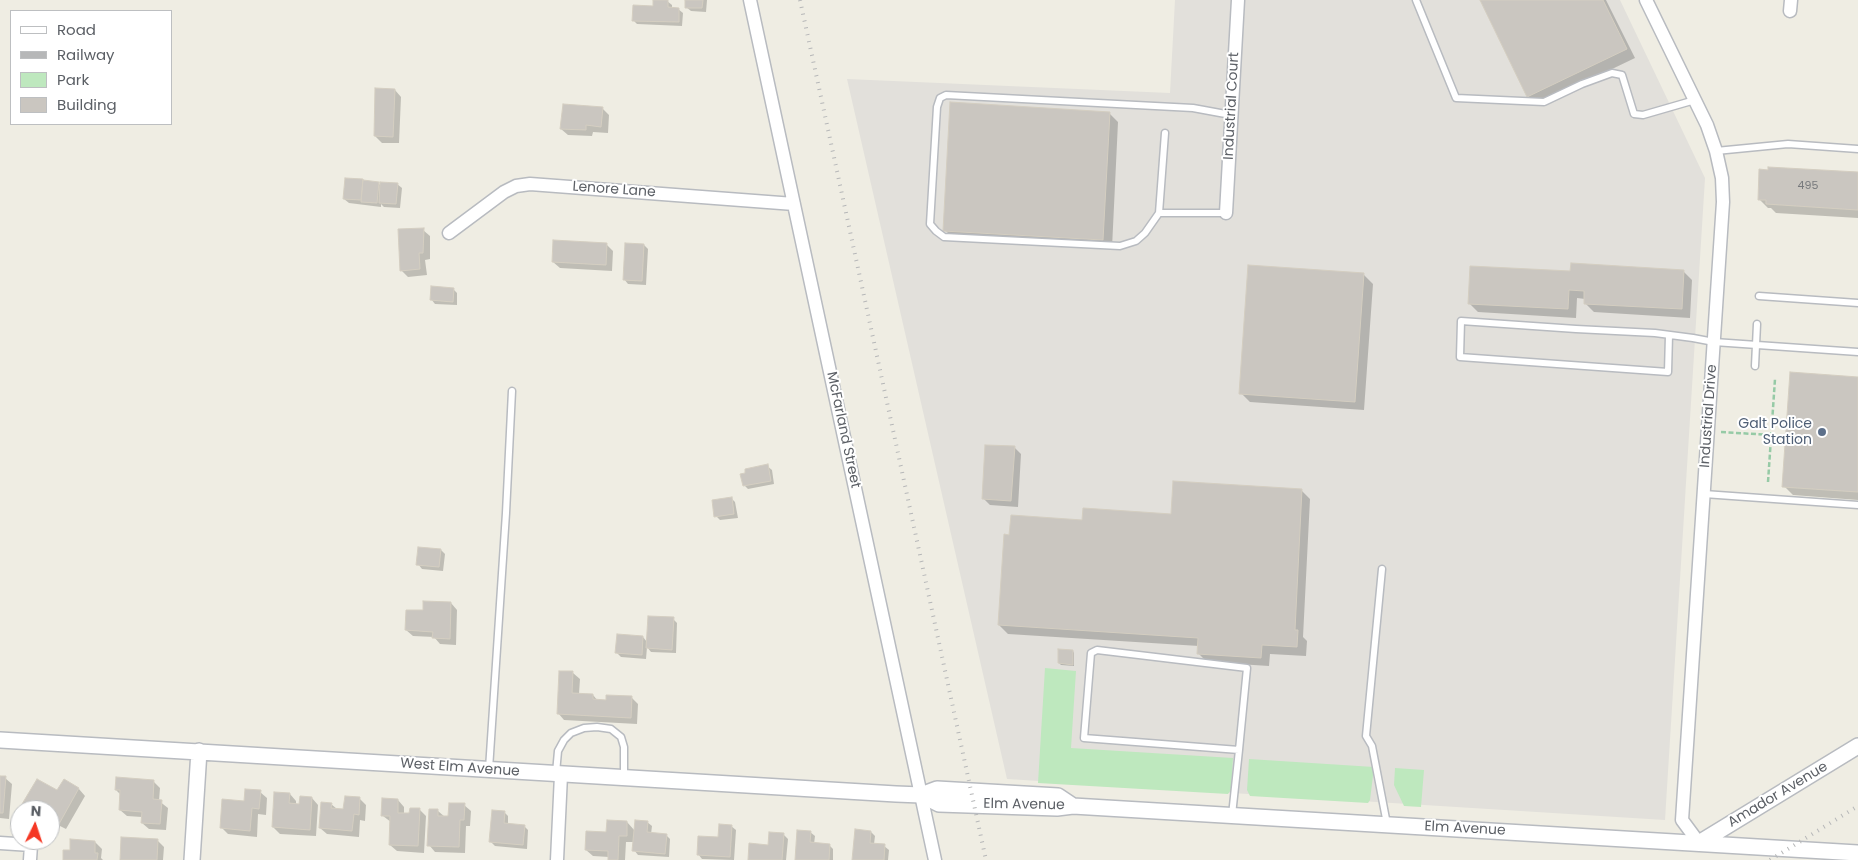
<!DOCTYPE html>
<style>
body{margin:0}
#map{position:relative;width:1858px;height:860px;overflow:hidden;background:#efede3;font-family:Poppins,sans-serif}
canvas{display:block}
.legend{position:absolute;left:10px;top:10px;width:162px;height:115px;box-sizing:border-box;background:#fff;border:1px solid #bdbfc1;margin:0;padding:6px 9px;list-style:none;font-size:15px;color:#5b5f65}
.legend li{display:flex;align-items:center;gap:10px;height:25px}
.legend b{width:25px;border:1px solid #bdbfc1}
.north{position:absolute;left:10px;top:800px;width:50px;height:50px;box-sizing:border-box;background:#fff;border:1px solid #bdbfc1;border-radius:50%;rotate:4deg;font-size:14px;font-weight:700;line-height:20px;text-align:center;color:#5b5f65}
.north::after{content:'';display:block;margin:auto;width:18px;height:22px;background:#f53723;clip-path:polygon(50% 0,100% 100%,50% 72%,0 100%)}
</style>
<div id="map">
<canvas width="1858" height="860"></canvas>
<ul class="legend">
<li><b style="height:6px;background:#fff"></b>Road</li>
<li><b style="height:6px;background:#b6b7b8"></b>Railway</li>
<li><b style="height:14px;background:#bee8be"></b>Park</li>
<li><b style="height:14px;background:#cac6c0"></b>Building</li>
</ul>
<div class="north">N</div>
</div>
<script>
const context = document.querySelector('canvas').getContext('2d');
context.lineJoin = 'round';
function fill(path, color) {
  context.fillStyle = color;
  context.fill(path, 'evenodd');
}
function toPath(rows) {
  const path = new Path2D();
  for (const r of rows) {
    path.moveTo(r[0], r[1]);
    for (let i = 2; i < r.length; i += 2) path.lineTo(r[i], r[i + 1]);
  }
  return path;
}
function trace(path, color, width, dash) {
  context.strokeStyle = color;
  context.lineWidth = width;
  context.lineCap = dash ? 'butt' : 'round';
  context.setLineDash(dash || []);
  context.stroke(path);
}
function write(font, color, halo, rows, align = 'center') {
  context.font = font + ' Poppins,sans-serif';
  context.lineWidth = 4;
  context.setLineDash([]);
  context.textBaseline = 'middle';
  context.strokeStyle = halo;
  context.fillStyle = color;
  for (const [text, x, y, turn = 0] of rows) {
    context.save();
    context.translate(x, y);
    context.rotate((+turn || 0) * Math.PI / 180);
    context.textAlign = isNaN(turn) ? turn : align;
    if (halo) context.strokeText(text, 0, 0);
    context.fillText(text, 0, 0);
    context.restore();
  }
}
const industrial = toPath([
 [1175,0,1620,0,1705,178,1665,820,1007,779,847,79,1170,93]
]);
const green = toPath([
 [1045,668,1076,671,1071,748,1233,758,1231,790,1228,794,1038,783],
 [1249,759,1374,767,1370,800,1368,803,1250,796,1247,790],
 [1395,768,1424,770,1421,807,1404,806,1394,785]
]);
const shadow = toPath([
 [654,0,667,1,672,5,672,9,678,9,683,13,682,26,637,24,633,20,654,7],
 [687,0,707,0,706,12,691,11,686,7],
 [1481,0,1606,0,1635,58,1537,105,1528,96],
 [395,90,401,97,399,143,382,143,375,136],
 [602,108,609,115,608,133,593,132,592,136,568,135,561,129],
 [1109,113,1118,122,1112,248,954,239,945,230],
 [1769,171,1858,173,1858,218,1776,213,1771,208,1768,208,1759,199],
 [346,180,378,183,381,186,397,184,402,188,400,208,384,207,381,204,381,207,349,203,344,199],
 [423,230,430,236,430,259,425,260,427,275,408,277,401,270],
 [606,244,613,251,612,271,560,268,553,262],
 [644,245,648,249,646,285,628,284,624,279],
 [1683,271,1692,280,1690,318,1594,312,1585,303,1585,299,1577,298,1576,318,1478,312,1469,303,1571,272],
 [1364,275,1373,284,1364,410,1250,402,1241,393],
 [453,289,457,293,457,305,435,304,431,299],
 [1858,378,1858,500,1793,495,1784,486],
 [1014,447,1021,454,1018,507,990,505,983,498],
 [767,466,772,470,774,484,748,489,744,485],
 [1301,490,1310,499,1303,637,1307,641,1306,656,1270,654,1269,666,1207,662,1198,653,1199,646,1008,634,999,625,1011,536,1084,521,1172,515],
 [731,498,735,502,738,518,720,520,716,516],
 [441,550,445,554,443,571,422,569,418,564],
 [451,603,457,610,456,645,440,644,434,637,413,636,406,630,424,612],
 [673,619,677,623,676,653,651,652,647,647,646,659,621,657,617,653,643,637,647,642],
 [1073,651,1074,653,1074,666,1061,665,1059,663],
 [560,672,573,673,580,679,579,694,593,695,598,701,632,698,638,704,637,724,564,720,558,713],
 [0,777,5,778,12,784,9,819,0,818],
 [64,781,79,789,85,796,66,829,50,821,50,810,29,810,24,804,58,792],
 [153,781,160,788,159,801,168,808,166,830,149,829,142,823,142,817,127,816,120,810,121,795,116,790],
 [260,792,267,798,266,815,258,814,257,837,228,834,222,828,245,802],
 [290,794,296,801,296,805,300,805,312,798,318,805,316,836,280,834,273,827],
 [359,798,366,805,365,821,360,820,359,837,327,834,320,828,331,804,337,809,344,810],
 [398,800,404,807,404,814,410,815,419,809,426,816,424,853,397,851,390,845,391,822,383,816],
 [464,805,471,811,470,826,466,826,465,853,435,852,429,845,438,811,445,817,449,817],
 [504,812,508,816,508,825,524,826,528,830,527,849,495,846,490,841],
 [627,822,635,831,647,822,652,826,651,834,666,835,670,839,669,857,638,855,634,850,634,842,626,842,625,860,609,860,609,857,593,856,586,850,607,833],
 [731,826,736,830,734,860,702,859,698,854],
 [810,832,815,836,814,844,829,845,833,849,833,860,796,860],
 [871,832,875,836,874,844,884,846,889,850,888,860,854,860],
 [783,834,788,839,786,860,749,860],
 [157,840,164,847,163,860,121,860],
 [95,842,102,849,101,858,103,860,64,860,71,852]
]);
const building = toPath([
 [653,0,668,0,668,7,679,8,679,22,632,21,633,5,653,6,653,0],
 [685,0,703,0,702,8,685,8,685,0],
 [1480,0,1603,0,1627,49,1527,97,1480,0],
 [375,88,395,89,393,137,374,136,375,88],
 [950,102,1110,112,1103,240,943,231,950,102],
 [563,104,603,107,601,127,586,125,586,130,560,129,563,104],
 [1768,167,1858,172,1858,210,1766,204,1766,200,1758,200,1759,169,1768,170,1768,167],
 [345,178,363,179,361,200,343,199,345,178],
 [363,180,379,182,377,203,361,202,363,180],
 [380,182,398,183,396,204,379,203,380,182],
 [424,228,423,253,419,253,420,269,400,271,398,229,424,228],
 [553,240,607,243,606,265,552,262,553,240],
 [625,243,644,244,642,281,623,280,625,243],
 [1571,263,1684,270,1682,309,1584,304,1584,291,1569,290,1568,309,1468,304,1470,266,1570,271,1571,263],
 [1248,265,1364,273,1355,402,1239,394,1248,265],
 [431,286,454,288,453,302,430,300,431,286],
 [1790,372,1858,377,1858,492,1782,487,1790,372],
 [985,445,1015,446,1011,501,982,499,985,445],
 [768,464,771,481,743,486,740,474,745,473,745,469,768,464],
 [1173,481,1302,489,1295,630,1298,630,1297,647,1262,645,1261,658,1197,654,1198,638,998,625,1004,534,1009,535,1011,515,1082,520,1083,508,1171,514,1173,481],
 [732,497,734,514,714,517,712,500,732,497],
 [418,547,441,549,439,567,416,565,418,547],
 [423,601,451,602,450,639,432,638,433,632,405,630,406,610,423,610,423,601],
 [648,616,674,617,672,650,646,648,648,616],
 [617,634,643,636,642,655,615,653,617,634],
 [1058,649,1073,650,1073,665,1058,663,1058,649],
 [559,671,573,671,572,693,593,694,593,699,606,700,606,695,632,696,631,718,557,714,559,671],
 [0,776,6,776,3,813,0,813,0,776],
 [116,777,154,780,153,799,162,800,160,824,141,823,142,812,119,810,120,790,115,790,116,777],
 [37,779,57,790,64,779,79,788,59,824,50,819,50,810,32,810,22,804,37,779],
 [245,789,261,790,259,809,252,808,250,831,220,828,222,799,244,801,245,789],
 [274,792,290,793,289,803,299,804,300,796,312,797,310,830,272,827,274,792],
 [345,796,360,797,359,815,354,814,352,831,319,828,321,802,332,803,331,808,343,809,345,796],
 [382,798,398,799,398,813,409,813,410,808,420,808,418,846,389,845,390,816,381,816,382,798],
 [449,803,465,803,464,820,460,820,459,847,427,846,429,809,438,809,438,816,448,816,449,803],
 [492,810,505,811,504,823,525,825,523,845,489,842,492,810],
 [607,820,627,821,627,836,619,836,618,860,608,860,608,851,585,850,586,831,606,832,607,820],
 [635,820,648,821,647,832,667,834,665,854,632,851,635,820],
 [719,824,732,825,730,857,697,855,698,836,718,837,719,824],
 [855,829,871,831,870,843,885,844,884,860,852,860,855,829],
 [797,830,811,831,810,842,830,844,829,860,795,860,797,830],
 [769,832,784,833,782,860,748,860,749,843,768,845,769,832],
 [121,837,158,839,157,860,120,860,121,837],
 [70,839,95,841,95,853,98,853,97,860,63,860,63,850,70,850,70,839]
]);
const path = toPath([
 [1721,432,1771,435],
 [1768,482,1775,379]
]);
const service = toPath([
 [1416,0,1456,98,1544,102,1582,84,1612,73,1622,75,1634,114,1643,115,1695,100],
 [1716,151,1788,144,1858,149],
 [1159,213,1165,133],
 [1226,213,1159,213,1145,233,1136,241,1120,246,944,237,936,231,930,224,937,107,940,98,946,95,1193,108,1231,115],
 [1759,296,1858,303],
 [1669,335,1668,372,1460,357,1461,321,1576,329,1655,333,1693,338,1714,342,1858,352],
 [1755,366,1757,324],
 [1704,494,1858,505],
 [1382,569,1366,736,1372,746,1387,824],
 [489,769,506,513,512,391],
 [556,773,558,751,564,740,571,733,584,728,597,727,611,729,621,737,624,747,624,777],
 [1232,815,1239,750,1247,668,1097,650,1091,653,1084,738,1239,750]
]);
const minor = toPath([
 [750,0,935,860],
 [1646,0,1707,125,1716,151,1722,178,1723,202,1682,820,1699,843],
 [1790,11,1791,0],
 [1226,213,1238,0],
 [449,233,504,192,516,186,530,184,794,204],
 [0,843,31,845,30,860],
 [557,860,561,775]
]);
const tertiary = toPath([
 [0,740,896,794,921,795,937,789,1058,796,1073,806],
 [921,795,939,804,1057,808,1073,806,1858,853],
 [1699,843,1858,746],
 [192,860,199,751]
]);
const rail = toPath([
 [800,0,986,860],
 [1770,860,1858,806]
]);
const markers = [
 [1822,432,5,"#5c6f8a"]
];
const numberNames = [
 ["495",1808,186]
];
const streetNames = [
 ["Industrial Court",1232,106,-87],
 ["Lenore Lane",614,190,4],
 ["Industrial Drive",1709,416,-86],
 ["McFarland Street",843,430,78],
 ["West Elm Avenue",460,768,4],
 ["Amador Avenue",1778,795,-31],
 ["Elm Avenue",1024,805,1],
 ["Elm Avenue",1465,829,3]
];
const serviceNames = [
 ["Galt Police",1812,424],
 ["Station",1812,440]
];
fill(industrial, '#e2e0db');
fill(green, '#bee8be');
fill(shadow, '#0003');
fill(building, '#cac6c0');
trace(building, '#d4cec1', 1);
trace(service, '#b8bbc0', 9);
trace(minor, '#b8bbc0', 15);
trace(tertiary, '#b8bbc0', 18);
trace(path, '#96caa6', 2.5, [5, 2.5]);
trace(service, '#fff', 6);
trace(minor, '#fff', 12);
trace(tertiary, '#fff', 15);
trace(rail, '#b6b7b8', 4, [1, 6]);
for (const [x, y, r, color] of markers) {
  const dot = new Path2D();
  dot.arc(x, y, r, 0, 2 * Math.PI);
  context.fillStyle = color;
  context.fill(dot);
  trace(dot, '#fff', 2);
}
write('11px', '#77797c', null, numberNames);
write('14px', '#5b5f65', '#fff', streetNames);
write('14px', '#4e5e75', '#fff', serviceNames, 'right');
</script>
